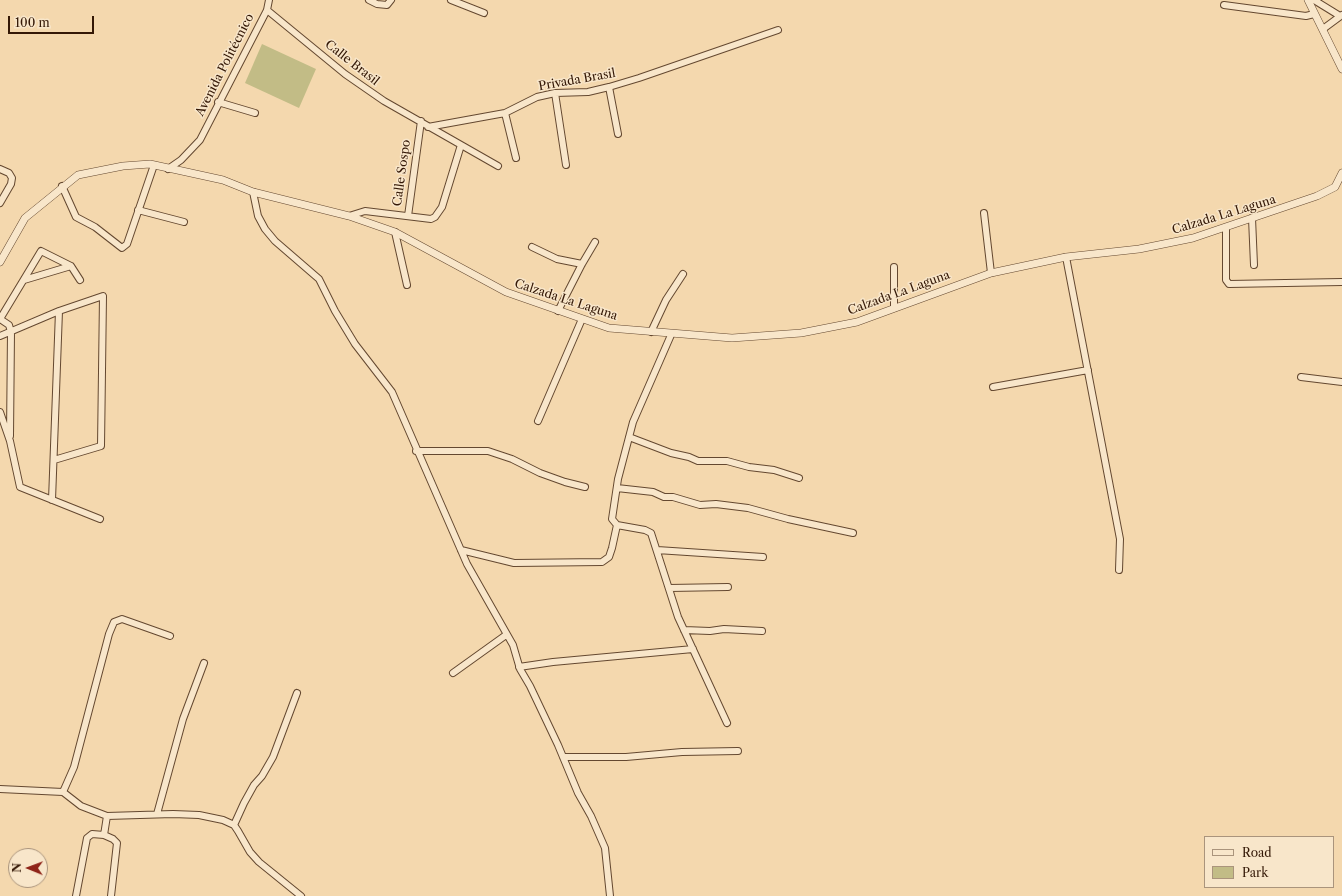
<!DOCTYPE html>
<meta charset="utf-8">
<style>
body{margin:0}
#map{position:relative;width:1342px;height:896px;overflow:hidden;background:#f4d8ae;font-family:"Libre Caslon Text",serif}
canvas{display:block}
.legend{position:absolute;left:1204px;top:836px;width:130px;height:52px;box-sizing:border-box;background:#f8e6ca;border:1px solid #aa947c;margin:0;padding:5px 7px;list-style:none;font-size:12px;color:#341806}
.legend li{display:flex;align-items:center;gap:8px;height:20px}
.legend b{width:20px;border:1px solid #aa947c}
.north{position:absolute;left:8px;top:848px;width:40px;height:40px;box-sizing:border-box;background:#f8e6ca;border:1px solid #aa947c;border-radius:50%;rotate:271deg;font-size:11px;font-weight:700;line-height:16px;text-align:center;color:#341806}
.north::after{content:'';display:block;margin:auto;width:14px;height:18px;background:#8f2418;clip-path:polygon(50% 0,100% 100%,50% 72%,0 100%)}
.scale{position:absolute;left:8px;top:16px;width:86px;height:18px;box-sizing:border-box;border:2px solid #341806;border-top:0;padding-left:5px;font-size:12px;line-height:14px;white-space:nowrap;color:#341806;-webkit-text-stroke:3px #f8e6ca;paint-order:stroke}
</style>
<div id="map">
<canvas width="1342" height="896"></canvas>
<ul class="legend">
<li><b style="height:5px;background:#f8e6ca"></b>Road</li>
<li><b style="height:11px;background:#c2bc86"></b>Park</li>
</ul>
<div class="north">N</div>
<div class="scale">100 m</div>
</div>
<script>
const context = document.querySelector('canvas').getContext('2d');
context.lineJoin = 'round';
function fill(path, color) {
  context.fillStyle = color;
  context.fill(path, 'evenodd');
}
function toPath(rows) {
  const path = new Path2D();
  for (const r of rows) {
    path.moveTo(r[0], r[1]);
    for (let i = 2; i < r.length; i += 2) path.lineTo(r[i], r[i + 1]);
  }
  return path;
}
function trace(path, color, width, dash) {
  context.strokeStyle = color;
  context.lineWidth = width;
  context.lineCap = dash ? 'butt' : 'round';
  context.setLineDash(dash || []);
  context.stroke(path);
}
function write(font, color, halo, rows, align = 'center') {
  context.font = font + ' "Libre Caslon Text",serif';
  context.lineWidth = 3;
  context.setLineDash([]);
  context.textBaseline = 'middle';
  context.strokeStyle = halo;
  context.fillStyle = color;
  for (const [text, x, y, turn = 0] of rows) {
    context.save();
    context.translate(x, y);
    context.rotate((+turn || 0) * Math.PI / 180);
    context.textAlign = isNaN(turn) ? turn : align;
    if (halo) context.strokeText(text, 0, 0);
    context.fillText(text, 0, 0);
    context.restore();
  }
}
const green = toPath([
 [262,44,316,69,299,108,245,83]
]);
const minor = toPath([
 [369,0,377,4,387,5,391,0],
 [451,0,484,13],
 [1314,0,1340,16],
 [1224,5,1306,16,1314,14],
 [267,10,345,74,384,101,498,166],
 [1323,29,1342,15],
 [609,87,618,134],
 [555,93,566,165],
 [218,102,255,113],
 [505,113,516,158],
 [428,127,505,113,537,97,555,93,588,92,609,87,639,78,778,30],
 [0,169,9,173,12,178,11,184,0,203],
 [168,169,181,160,200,140,267,10,269,0],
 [62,186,76,217,95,227,122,248,127,244,154,165],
 [253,192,258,216,265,229,275,241,319,279,335,311,355,344,392,392,467,564,513,645,520,669,530,686,558,745,578,793,591,816,605,848,610,896],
 [138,210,184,222],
 [984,213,991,273],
 [349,216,365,211,431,219,435,217,442,207,461,145],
 [408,216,421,121],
 [1252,218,1254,265],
 [1226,228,1226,280,1229,284,1342,282],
 [395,232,407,285],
 [532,247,557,259,582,264],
 [1066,257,1120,539,1119,570],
 [24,280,71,266],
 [894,308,894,267],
 [558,311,582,264,595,242],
 [0,319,41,251,71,266,80,280],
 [0,319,9,325,11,332,10,436],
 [651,332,666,300,683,274],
 [671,335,633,422,618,479,612,519,617,525,645,530,651,533,678,617,727,723],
 [0,336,59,311,103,296,101,446,54,460],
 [1301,377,1342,382],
 [993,387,1088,370],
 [0,412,10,441,20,487,100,519],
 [538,421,582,319],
 [629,437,671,453,689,457,698,461,727,461,749,467,774,470,799,478],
 [416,451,488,451,512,459,540,473,565,482,585,487],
 [617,488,653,492,664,497,673,497,700,505,716,504,748,508,788,519,853,533],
 [52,500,59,311],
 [461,550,514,563,602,562,609,557,612,548,617,525],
 [657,550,763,557],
 [669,588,728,587],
 [684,630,710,631,724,629,762,631],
 [519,667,553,662,693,649],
 [453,673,506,635],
 [563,757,626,757,682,752,738,751],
 [0,789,63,792,81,806,107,816,173,814,199,815,223,820,234,825,238,831,250,852,259,862,301,896],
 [63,792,74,767,109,634,114,622,122,619,170,636],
 [157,814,183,719,204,663],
 [234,825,244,803,254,785,262,776,273,757,297,693],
 [104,835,107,816],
 [76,896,87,838,92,834,104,835,113,839,117,843,111,896]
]);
const tertiary = toPath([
 [1308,0,1342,69],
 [0,262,25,218,78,175,123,166,150,164,223,180,253,192,349,216,395,232,506,292,609,328,732,338,801,333,857,322,991,273,1066,257,1139,249,1193,238,1317,196,1335,187,1342,173]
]);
const streetNames = [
 ["Calle Brasil",352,63,38],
 ["Avenida Politécnico",225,65,-63],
 ["Privada Brasil",577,80,-10],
 ["Calle Sospo",402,173,-82],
 ["Calzada La Laguna",1224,215,-17],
 ["Calzada La Laguna",899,293,-20],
 ["Calzada La Laguna",566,300,18]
];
fill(green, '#c2bc86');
trace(minor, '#644830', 8);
trace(tertiary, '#644830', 8);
trace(minor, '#f8e6ca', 6);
trace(tertiary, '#f8e6ca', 7);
write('12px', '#341806', '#f8e6ca', streetNames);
</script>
